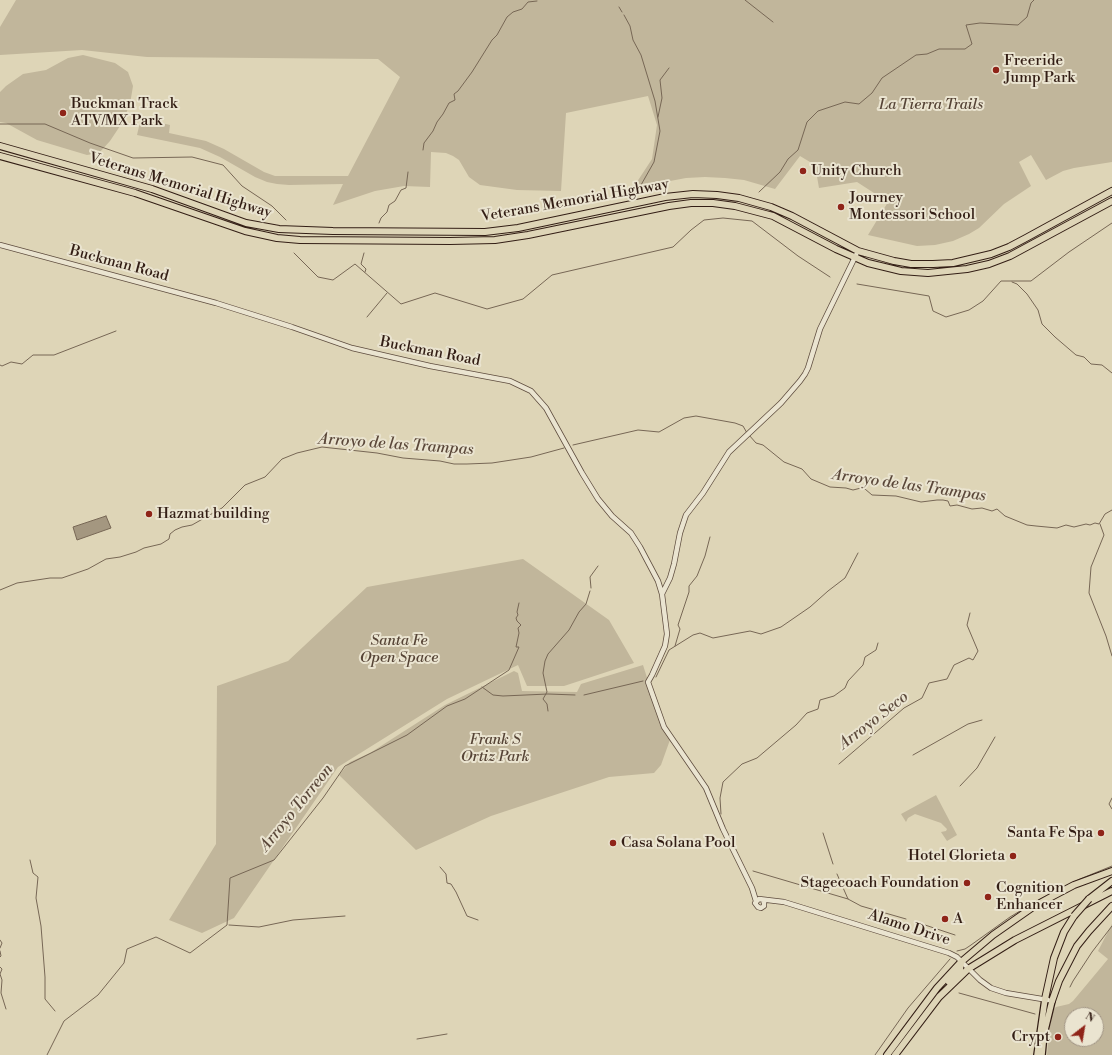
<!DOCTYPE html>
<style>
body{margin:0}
#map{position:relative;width:1112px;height:1055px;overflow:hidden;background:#ded5b7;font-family:"Libre Bodoni",serif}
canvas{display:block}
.north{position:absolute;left:1064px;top:1007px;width:40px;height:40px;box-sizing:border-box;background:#eae4d0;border:1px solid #a19585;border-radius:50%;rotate:31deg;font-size:11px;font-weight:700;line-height:16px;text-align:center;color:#331e15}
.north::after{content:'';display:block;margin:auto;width:14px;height:18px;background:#8f2418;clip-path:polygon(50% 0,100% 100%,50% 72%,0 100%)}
</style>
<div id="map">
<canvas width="1112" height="1055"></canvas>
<div class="north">N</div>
</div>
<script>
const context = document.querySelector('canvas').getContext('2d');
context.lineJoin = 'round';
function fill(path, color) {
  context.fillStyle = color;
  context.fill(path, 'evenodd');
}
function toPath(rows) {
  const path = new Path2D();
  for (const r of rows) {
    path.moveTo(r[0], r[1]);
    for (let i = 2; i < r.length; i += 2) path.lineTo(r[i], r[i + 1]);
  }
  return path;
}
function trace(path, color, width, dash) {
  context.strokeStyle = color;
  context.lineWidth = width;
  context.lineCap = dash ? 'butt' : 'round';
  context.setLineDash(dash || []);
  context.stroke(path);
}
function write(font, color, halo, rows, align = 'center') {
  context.font = font + ' "Libre Bodoni",serif';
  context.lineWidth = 4;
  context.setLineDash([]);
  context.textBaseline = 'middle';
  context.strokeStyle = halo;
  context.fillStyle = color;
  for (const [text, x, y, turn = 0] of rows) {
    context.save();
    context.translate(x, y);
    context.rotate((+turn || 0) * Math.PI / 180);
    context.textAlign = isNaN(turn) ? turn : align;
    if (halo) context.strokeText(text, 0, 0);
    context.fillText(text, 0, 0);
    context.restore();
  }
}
const green = toPath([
 [16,0,1112,0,1112,162,1074,168,1063,171,1046,180,1031,155,1019,162,1031,186,1004,204,979,228,969,234,953,241,935,245,917,246,868,235,888,202,857,182,819,188,815,165,800,156,775,189,744,180,725,178,705,177,686,178,633,188,652,159,657,125,648,96,566,113,561,191,517,190,480,185,469,177,459,160,453,156,446,153,431,152,430,187,404,186,375,191,333,205,343,184,289,185,277,184,267,182,255,177,220,157,200,148,137,135,141,118,170,125,169,133,206,141,224,149,264,172,275,176,348,176,400,77,378,59,147,57,82,50,0,55,0,27],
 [83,55,115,63,128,72,133,86,130,104,122,123,110,141,99,153,87,155,37,140,6,123,0,122,0,92,6,86,23,74,46,70,68,58],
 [523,559,609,620,634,663,564,686,527,686,518,665,447,699,338,767,234,918,202,933,169,920,216,844,217,686,288,661,367,587],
 [643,665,655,703,671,737,661,765,654,773,609,777,491,816,416,850,339,775,350,762,370,753,445,705,514,671,518,673,522,691,577,692,581,684],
 [936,795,957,835,947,841,941,832,946,831,947,829,941,823,915,814,908,818,906,822,901,814],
 [1112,924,1112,1055,1047,1055,1049,1031,1053,1010,1056,1007,1069,1004,1073,1001,1108,959,1098,951],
 [1072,1015,1096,1015,1096,1039,1072,1039]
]);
const water = toPath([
 [106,516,111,528,77,540,73,527,106,516]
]);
const stream = toPath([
 [745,0,773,22],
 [619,7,622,12],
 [624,15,630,26,633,40,641,55,655,101,660,131,654,162,641,185],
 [658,117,662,98,660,80,669,68],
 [0,124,45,124,90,143,133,158,192,157,223,165,242,186,272,206,286,220],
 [423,150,424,143,433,131,437,122,443,114,449,103,455,100,454,94,458,91,472,72,492,40,497,35,507,17,513,12,522,9,528,2,537,1],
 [759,192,780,172,788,159,798,150,807,122,818,111,845,102,859,104,872,93,882,78,916,55,927,54,939,49,965,49,972,44,966,25,980,23,1018,25,1027,17,1031,3,1034,0],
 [379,223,381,218,387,212,389,205,395,201,401,190,406,188,408,172],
 [294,253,318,277,333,280,355,264,401,304,435,293,487,309,523,299,552,275,673,247,691,230,704,220,723,218,752,221,798,256,830,277],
 [364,253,361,264,366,269,365,272],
 [1012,282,1017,284,1027,294,1038,310,1042,324,1055,337,1076,355,1084,357,1091,364,1102,365,1112,373],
 [857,284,929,296,933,311,946,317,969,310,983,301,1001,281,1031,281,1069,252,1112,223],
 [367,317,387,293],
 [0,365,2,366,11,362,22,364,33,355,54,355,116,331],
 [749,435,756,443,763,445,784,462,802,469,811,479,830,487,846,488,853,490,861,488,865,489,872,495,896,496,921,502,937,500,943,500,948,501,950,506,957,505,972,509,982,508,992,511,997,509,1005,516,1027,525,1036,526,1057,528,1066,525,1074,527,1086,524,1090,525,1095,523,1099,524,1105,514,1112,510],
 [573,445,638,430,659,432,684,418,696,416,735,423,743,426,747,433],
 [1100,524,1104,535,1091,567,1089,593,1106,636,1112,656],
 [591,588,590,577,598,566],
 [0,590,17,583,50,578,62,578,88,569,106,559,120,557,136,552,144,548,161,544,169,539,170,534,175,530,182,527,192,525,222,508,245,485,265,477,282,459,297,453,322,447,377,453,403,458,440,461,454,464,467,464,492,463,531,457,564,448],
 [675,646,680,629,678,625,689,592,689,586,697,576,705,556,710,537],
 [656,677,669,650,693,635,700,633,713,638,750,631,761,634,781,627,810,607,828,591,845,578,858,553],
 [482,687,493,695,503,696,548,694,575,695],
 [584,695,643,681],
 [548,711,547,704,543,699,547,692,543,673,545,661,548,654,569,630,579,612,586,604,590,591],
 [913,755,968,724,982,720],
 [839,764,904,708,922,698,929,683,947,679,954,665,969,658,973,660,978,651,967,625,970,613],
 [960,786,977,768,995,737],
 [1112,798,1109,804,1112,809],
 [721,814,720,798,723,782,742,764,757,758,796,725,807,713,818,709,820,700,834,696,845,688,848,681,863,665,865,657,876,650,878,643],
 [823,833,833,864],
 [30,860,33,873,38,877,36,898,41,926,45,977,45,999,55,1011],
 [440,867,446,874,447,883,451,884,456,892,467,916,478,920],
 [753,871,848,899],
 [837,874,848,899,861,906,906,919],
 [916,922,955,935],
 [229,925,259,927,293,920,345,916],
 [0,940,2,943,0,948],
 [0,951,1,956,0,957],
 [957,951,965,949,971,945,1010,917,1040,899,1080,879,1112,866],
 [0,967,2,969,0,974,2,980,1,993,6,1009],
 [1070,987,1073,981,1092,952,1112,926],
 [959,993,1035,1014],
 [417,1039,447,1034],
 [47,1055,64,1021,98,995,124,963,127,949,156,937,190,953,227,925,230,878,274,860,323,798,345,766,407,735,447,706,465,699,509,670,519,647,516,647,519,633,518,628,521,625,517,621,516,618,518,615,517,612,519,603],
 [875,1055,908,1008,950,959]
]);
const minor = toPath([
 [0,245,216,303,292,327,352,348,430,366,510,381,531,391,546,408,582,473,598,499,612,516,631,533,640,547,658,581,662,594,667,634,665,646,652,675,648,682,664,727,706,788,723,829,752,888,756,901],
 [662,594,670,578,674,564,680,533,686,515,703,493,729,452,781,403,800,381,805,374,808,368,820,329,856,255],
 [763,900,764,903,764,906,761,908,758,907,755,903,759,899,784,902,949,953,957,957,980,980,991,988,1006,993,1048,1000]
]);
const major = toPath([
 [1037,1055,1045,999],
 [1042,1055,1044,1034,1052,1001]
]);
const highway = toPath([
 [0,146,152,189,246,223,279,229,333,231,485,232,518,228,665,197,693,194,717,195,739,198,771,207,792,216,858,251,894,261,911,264,933,264,953,263,991,254,1009,247,1026,238,1112,191],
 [0,156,135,193,245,231,277,238,300,240,450,241,495,240,528,235,669,206,691,203,713,203,735,206,773,216,836,249,868,263,901,271,928,273,967,269,989,264,1010,256,1112,201],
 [1089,899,1112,881],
 [949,982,960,969,961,963],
 [1045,999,1054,958,1064,932,1074,916],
 [1052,1001,1059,981,1077,946,1089,931,1112,906],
 [887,1055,937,988,961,962,993,935,1033,907,1053,896,1074,885,1112,871],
 [895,1055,939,997,968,969,1015,940,1112,891]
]);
const highwayBridge = toPath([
 [1074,916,1089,899]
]);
const markers = [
 [996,70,4,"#8f2418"],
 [63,113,4,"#8f2418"],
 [803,171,4,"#8f2418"],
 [841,207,4,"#8f2418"],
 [149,514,4,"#8f2418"],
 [1101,833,4,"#8f2418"],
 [613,843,4,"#8f2418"],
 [1013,856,4,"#8f2418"],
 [967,883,4,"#8f2418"],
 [988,897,4,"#8f2418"],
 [945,919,4,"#8f2418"],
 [1058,1037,4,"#8f2418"]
];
const poiNames = [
 ["Freeride",1004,61],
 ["Jump Park",1004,78],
 ["Buckman Track",71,104],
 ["ATV/MX Park",71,121],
 ["Unity Church",811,171],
 ["Journey",849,198],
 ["Montessori School",849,215],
 ["Hazmat building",157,514],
 ["Santa Fe Spa",1093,833,"right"],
 ["Casa Solana Pool",621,843],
 ["Hotel Glorieta",1005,856,"right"],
 ["Stagecoach Foundation",959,883,"right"],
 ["Cognition",996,888],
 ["Enhancer",996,905],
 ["A",953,919],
 ["Crypt",1050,1037,"right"]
];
const parkNames = [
 ["La Tierra Trails",931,105],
 ["Santa Fe",399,641],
 ["Open Space",399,658],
 ["Frank S",495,740],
 ["Ortiz Park",495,757]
];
const streetNames = [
 ["Veterans Memorial Highway",180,186,17],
 ["Veterans Memorial Highway",575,201,-10],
 ["Buckman Road",119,264,15],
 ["Buckman Road",430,352,11],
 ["Alamo Drive",909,928,18]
];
const waterNames = [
 ["Arroyo de las Trampas",396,445,4],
 ["Arroyo de las Trampas",909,486,8],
 ["Arroyo Seco",874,721,-38],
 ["Arroyo Torreon",297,808,-51]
];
fill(green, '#c1b69b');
fill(water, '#a49780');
trace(water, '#776755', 1);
trace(stream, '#776755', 1);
trace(minor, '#5e4c3e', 6);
trace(major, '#331e15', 8);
trace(highway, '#331e15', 8);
trace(minor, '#eae4d0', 4.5);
trace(major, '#ded5b7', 5.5);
trace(highway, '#ded5b7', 6);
trace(highwayBridge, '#331e15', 8, []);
trace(highwayBridge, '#ded5b7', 6);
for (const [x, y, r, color] of markers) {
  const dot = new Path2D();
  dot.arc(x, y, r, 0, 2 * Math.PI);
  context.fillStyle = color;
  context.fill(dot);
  trace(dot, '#eae4d0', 1.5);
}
write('15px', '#331e15', '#eae4d0', poiNames, 'left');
write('italic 15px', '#564436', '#eae4d0', parkNames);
write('15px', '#331e15', '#eae4d0', streetNames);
write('italic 16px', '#5b483a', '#eae4d0', waterNames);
</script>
